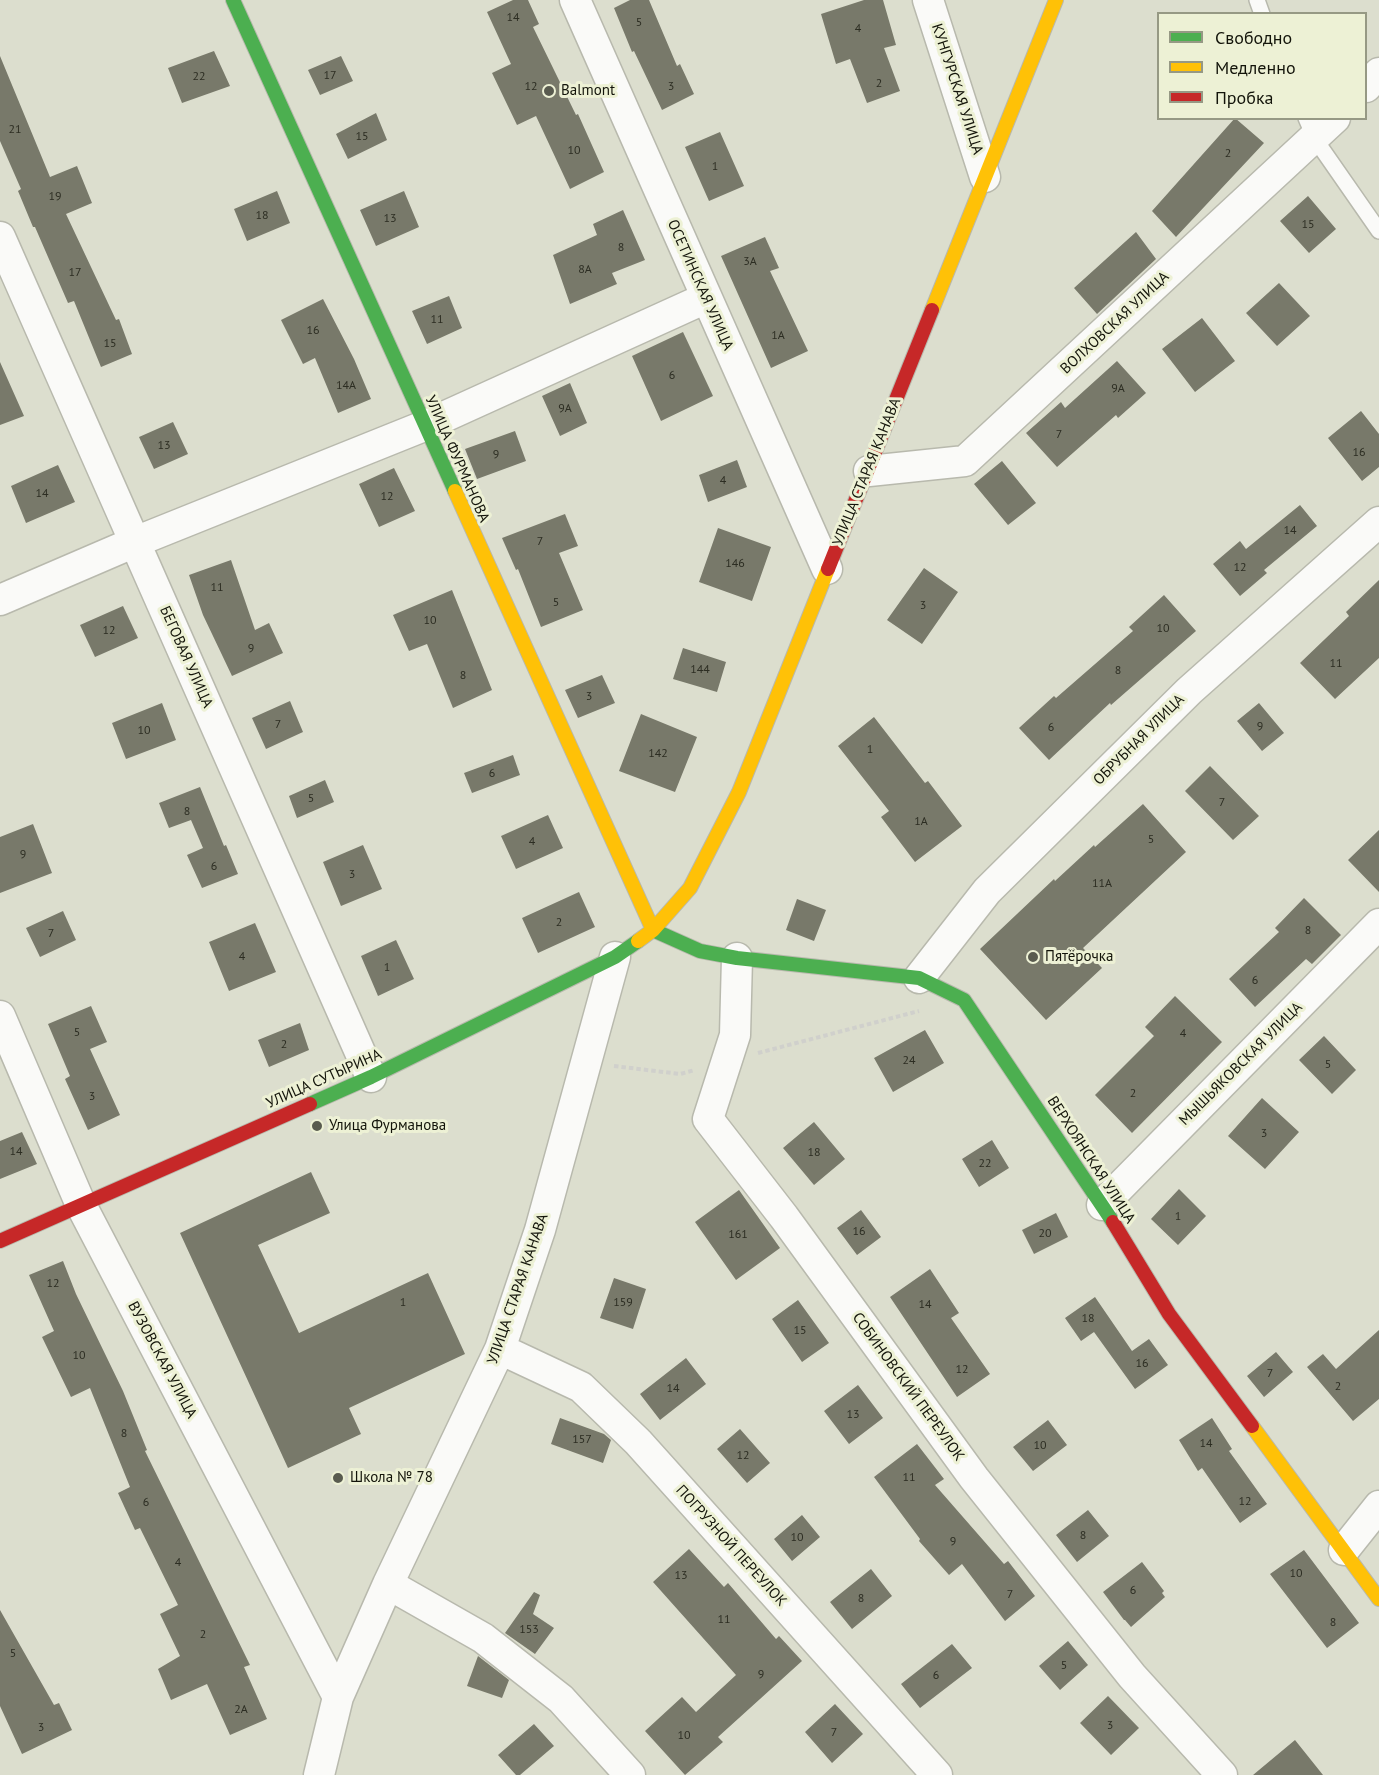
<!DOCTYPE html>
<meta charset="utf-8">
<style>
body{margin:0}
#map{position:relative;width:1379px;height:1775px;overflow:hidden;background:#dcdece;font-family:"PT Sans",sans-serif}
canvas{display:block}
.legend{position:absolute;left:1157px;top:12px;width:210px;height:108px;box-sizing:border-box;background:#edf1d5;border:2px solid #969984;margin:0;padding:8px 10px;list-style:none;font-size:18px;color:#13140a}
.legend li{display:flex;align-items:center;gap:12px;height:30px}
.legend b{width:30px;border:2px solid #969984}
</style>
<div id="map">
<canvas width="1379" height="1775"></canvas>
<ul class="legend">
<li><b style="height:8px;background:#4caf50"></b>Свободно</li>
<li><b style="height:8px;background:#ffc107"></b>Медленно</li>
<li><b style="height:8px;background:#c62828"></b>Пробка</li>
</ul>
</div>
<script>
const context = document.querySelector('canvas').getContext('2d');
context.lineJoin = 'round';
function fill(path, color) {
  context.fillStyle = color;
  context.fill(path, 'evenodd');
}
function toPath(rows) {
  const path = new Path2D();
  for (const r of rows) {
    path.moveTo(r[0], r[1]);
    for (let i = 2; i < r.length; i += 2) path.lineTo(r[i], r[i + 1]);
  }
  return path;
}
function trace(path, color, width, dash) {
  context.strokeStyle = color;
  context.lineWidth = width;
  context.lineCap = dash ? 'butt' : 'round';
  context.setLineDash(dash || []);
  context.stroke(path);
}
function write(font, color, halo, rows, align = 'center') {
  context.font = font + ' "PT Sans",sans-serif';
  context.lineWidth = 6;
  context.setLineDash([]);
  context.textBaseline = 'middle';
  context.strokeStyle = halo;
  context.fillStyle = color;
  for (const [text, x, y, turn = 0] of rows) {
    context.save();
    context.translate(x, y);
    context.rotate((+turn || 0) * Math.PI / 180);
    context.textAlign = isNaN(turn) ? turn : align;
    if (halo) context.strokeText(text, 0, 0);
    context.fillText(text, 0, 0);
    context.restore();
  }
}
const building = toPath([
 [513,0,528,0,539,24,533,27,576,115,578,114,604,172,570,189,536,116,517,125,492,73,511,64,487,12],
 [630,0,649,0,677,66,680,64,694,94,662,110,634,51,632,52,614,8],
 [864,0,883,0,896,45,884,48,900,91,867,103,850,59,836,64,821,14],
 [214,51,230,86,182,103,168,68],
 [0,56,50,177,77,166,92,203,66,214,116,320,119,319,132,354,101,367,74,301,68,303,35,227,33,227,18,191,21,189,0,141],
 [341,56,353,81,320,95,308,70],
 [376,113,387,140,348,159,336,134],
 [1235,118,1264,143,1176,237,1152,211],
 [720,132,744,186,709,201,685,147],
 [277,191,290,223,247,241,234,209],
 [404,191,419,227,376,246,360,210],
 [1308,196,1336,229,1309,253,1280,221],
 [623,210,645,260,612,273,617,284,570,304,553,255,597,235,593,224],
 [1136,232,1156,259,1097,314,1074,288],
 [765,237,779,268,770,271,808,351,771,368,721,256],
 [1279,283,1310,316,1277,346,1246,313],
 [449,296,462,328,427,344,412,311],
 [323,299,354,359,371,399,338,413,315,358,303,364,281,320],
 [1202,318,1235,361,1195,392,1162,349],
 [683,332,713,396,661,421,632,356],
 [1117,361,1146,393,1118,418,1116,415,1057,467,1026,433,1061,402,1065,408],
 [0,362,24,416,0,425],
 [570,383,587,423,560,436,542,396],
 [1361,411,1379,434,1379,467,1362,481,1328,438],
 [173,422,188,454,154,469,139,437],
 [515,431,526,461,477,479,465,449],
 [737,460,747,487,708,502,699,475],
 [1002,461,1036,503,1008,525,974,484],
 [58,465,75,502,26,523,11,486],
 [394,468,415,511,379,527,359,484],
 [1300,505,1317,526,1264,570,1267,573,1240,596,1213,564,1240,541,1246,549],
 [565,514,578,546,559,553,583,610,541,627,518,569,516,570,502,538],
 [718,528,771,547,752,601,699,582],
 [231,560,255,630,269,623,283,653,232,676,203,615,189,575],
 [924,568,958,592,922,644,887,620],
 [1379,580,1379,658,1335,699,1300,663,1349,616,1346,612],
 [452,590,492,690,453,708,427,644,409,651,393,615],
 [1164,595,1196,631,1111,705,1110,703,1049,760,1019,728,1054,696,1056,698,1133,631,1129,627],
 [123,606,138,638,95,657,80,625],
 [683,648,726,662,717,692,673,679],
 [602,675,615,703,578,718,565,690],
 [290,701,303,732,266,749,252,718],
 [162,703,176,740,126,759,112,723],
 [1259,703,1284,733,1262,751,1237,721],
 [641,714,697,737,675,792,619,771],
 [874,717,925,783,928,781,962,826,915,862,881,817,889,811,838,746],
 [513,755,520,775,472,793,464,773],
 [1210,766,1259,816,1233,840,1185,791],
 [325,780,334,802,297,818,289,796],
 [200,787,224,846,226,845,238,874,202,888,187,855,203,848,191,820,169,828,159,803],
 [1143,804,1186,852,1083,948,1102,968,1046,1020,980,949,1054,879,1055,881,1094,845,1095,847],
 [548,815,563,848,516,869,501,836],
 [33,824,52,873,0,893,0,837],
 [1379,830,1379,892,1348,860],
 [363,845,382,889,341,906,323,862],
 [579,892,595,927,538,953,522,918],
 [1304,898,1341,935,1312,964,1306,959,1255,1007,1229,979,1279,932,1275,928],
 [797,899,826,910,814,941,786,930],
 [63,911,76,940,40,957,26,928],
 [255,923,276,972,229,991,209,942],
 [396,940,414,979,378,996,361,956],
 [1175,996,1222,1042,1132,1133,1095,1095,1154,1036,1145,1027],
 [91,1006,107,1042,90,1049,120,1115,88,1130,65,1079,70,1076,48,1024],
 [300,1023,309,1050,269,1067,258,1040],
 [925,1030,944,1063,893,1092,874,1058],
 [1324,1036,1356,1070,1332,1094,1299,1060],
 [1262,1098,1299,1132,1265,1169,1228,1136],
 [814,1122,845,1159,814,1185,783,1148],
 [22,1132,37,1164,0,1179,0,1141],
 [992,1140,1009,1168,979,1187,962,1159],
 [311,1172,330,1213,258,1245,299,1333,428,1273,465,1354,349,1408,361,1434,288,1468,180,1233],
 [1179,1189,1206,1216,1178,1245,1151,1219],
 [739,1190,780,1248,736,1280,695,1222],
 [861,1210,881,1237,857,1255,837,1228],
 [1056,1213,1068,1237,1034,1254,1022,1230],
 [63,1261,76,1294,123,1391,147,1450,145,1451,250,1665,244,1667,267,1719,230,1735,207,1684,171,1700,158,1669,180,1656,160,1614,178,1605,140,1528,135,1530,118,1493,130,1487,90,1388,71,1397,42,1337,54,1331,29,1275],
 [930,1269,959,1313,951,1318,990,1374,957,1397,890,1297],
 [614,1278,646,1289,633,1329,600,1318],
 [1095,1297,1132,1351,1149,1339,1168,1365,1135,1389,1094,1332,1081,1341,1065,1318],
 [798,1300,829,1343,802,1362,772,1319],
 [1379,1330,1379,1399,1353,1421,1307,1367,1323,1354,1336,1369],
 [1276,1352,1293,1372,1264,1397,1247,1376],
 [686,1358,706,1384,660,1420,640,1394],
 [858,1385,883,1418,849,1444,824,1411],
 [560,1418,604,1434,611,1440,603,1463,551,1444],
 [1212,1418,1232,1449,1229,1451,1267,1504,1240,1523,1202,1468,1198,1471,1179,1440],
 [1048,1420,1067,1445,1033,1471,1013,1447],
 [740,1429,770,1463,747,1483,717,1449],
 [917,1444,944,1479,935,1485,1004,1564,1008,1561,1035,1596,1005,1621,962,1564,949,1575,919,1541,920,1539,874,1477],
 [1088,1510,1109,1536,1077,1562,1056,1535],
 [802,1515,820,1537,792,1561,774,1539],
 [689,1549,724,1587,728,1583,776,1639,779,1636,802,1661,718,1737,723,1742,685,1775,645,1731,682,1697,696,1712,736,1675,653,1582],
 [1304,1550,1359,1623,1327,1648,1270,1574],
 [1142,1562,1164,1591,1162,1593,1165,1597,1131,1627,1125,1620,1124,1620,1103,1592],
 [871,1569,892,1596,852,1629,830,1602],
 [534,1592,540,1595,533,1614,554,1628,535,1654,505,1633],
 [0,1610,54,1705,59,1703,72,1730,22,1754,0,1706],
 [1068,1641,1088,1665,1060,1690,1039,1666],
 [952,1644,972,1668,920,1708,901,1684],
 [478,1656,509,1680,502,1698,467,1686],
 [1108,1696,1139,1728,1111,1755,1080,1723],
 [835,1704,863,1734,832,1763,805,1732],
 [534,1724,554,1746,520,1775,516,1775,498,1755],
 [1295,1740,1323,1775,1253,1775]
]);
const path = toPath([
 [758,1053,919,1011],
 [614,1066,680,1074,695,1070]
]);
const lane = toPath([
 [1257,0,1262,14],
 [1306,118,1315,139,1379,231]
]);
const street = toPath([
 [575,0,827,569],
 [928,0,985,177],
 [1366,87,1379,73],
 [0,237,371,1077],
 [869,471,965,461,1335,118],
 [0,600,135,542,424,426,706,298],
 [737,958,735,1035,708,1119,784,1217,974,1478,1132,1676,1222,1775],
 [919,978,987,891,1189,691,1379,522],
 [0,1016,81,1205,338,1697],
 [1102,1205,1379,924],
 [500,1349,581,1387,638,1442,937,1775],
 [1344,1550,1379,1506],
 [388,1584,483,1638,561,1699,630,1775],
 [319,1775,338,1697,388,1584,500,1349,540,1230,615,957]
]);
const fast = toPath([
 [233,0,455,491],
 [653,930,700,951,737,958,919,978,964,1000,1113,1222],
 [310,1104,371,1077,615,957,638,941]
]);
const slow = toPath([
 [932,310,1056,0],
 [455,491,653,930],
 [638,941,653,930,690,888,739,792,828,569],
 [1252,1426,1379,1599]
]);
const jam = toPath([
 [828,569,932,310],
 [1113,1222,1169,1314,1252,1426],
 [0,1241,310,1104]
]);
const markers = [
 [549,91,6,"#595b4f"],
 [1033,957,6,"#595b4f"],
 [317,1126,6,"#595b4f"],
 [338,1478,6,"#595b4f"]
];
const numberNames = [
 ["14",513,18],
 ["5",639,23],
 ["4",858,29],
 ["17",330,76],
 ["22",199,77],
 ["2",879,84],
 ["12",531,87],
 ["3",671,87],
 ["21",15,130],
 ["15",362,137],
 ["10",574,151],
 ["2",1228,154],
 ["1",715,167],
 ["19",55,197],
 ["18",262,216],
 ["13",390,219],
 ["15",1308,225],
 ["8",621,248],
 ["3А",750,262],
 ["8А",585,270],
 ["17",75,273],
 ["11",437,320],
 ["16",313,331],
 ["1А",778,336],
 ["15",110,344],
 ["6",672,376],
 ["14А",346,386],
 ["9А",1118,389],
 ["9А",565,409],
 ["7",1059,435],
 ["13",164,446],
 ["16",1359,453],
 ["9",496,455],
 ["4",723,481],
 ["14",42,494],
 ["12",387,497],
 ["14",1290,531],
 ["7",540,542],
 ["146",735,564],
 ["12",1240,568],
 ["11",217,588],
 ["5",556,603],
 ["3",923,606],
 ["10",430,621],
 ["10",1163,629],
 ["12",109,631],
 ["9",251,649],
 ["11",1336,664],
 ["144",700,670],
 ["8",1118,671],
 ["8",463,676],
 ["3",589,697],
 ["7",278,725],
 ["9",1260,727],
 ["6",1051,728],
 ["10",144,731],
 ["1",870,750],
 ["142",658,754],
 ["6",492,774],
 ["5",311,799],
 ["7",1222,803],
 ["8",187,812],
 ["1А",921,822],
 ["5",1151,840],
 ["4",532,842],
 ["9",23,855],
 ["6",214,867],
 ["3",352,875],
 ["11А",1102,884],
 ["2",559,923],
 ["8",1308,931],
 ["7",51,934],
 ["4",242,957],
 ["1",387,968],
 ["6",1255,981],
 ["5",77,1033],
 ["4",1183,1034],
 ["2",284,1045],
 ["24",909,1061],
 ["5",1328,1065],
 ["2",1133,1094],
 ["3",92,1097],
 ["3",1264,1134],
 ["14",16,1152],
 ["18",814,1153],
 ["22",985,1164],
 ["1",1178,1217],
 ["16",859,1232],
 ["20",1045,1234],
 ["161",738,1235],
 ["12",53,1284],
 ["1",403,1303],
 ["159",623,1303],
 ["14",925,1305],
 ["18",1088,1319],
 ["15",800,1331],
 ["10",79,1356],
 ["16",1142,1364],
 ["12",962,1370],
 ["7",1270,1374],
 ["2",1338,1387],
 ["14",673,1389],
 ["13",853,1415],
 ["8",124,1434],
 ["157",582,1440],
 ["14",1206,1444],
 ["10",1040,1446],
 ["12",743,1456],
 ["11",909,1478],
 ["12",1245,1502],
 ["6",146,1503],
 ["8",1083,1536],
 ["10",797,1538],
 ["9",953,1542],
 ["4",178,1563],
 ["10",1296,1574],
 ["13",681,1576],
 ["6",1133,1591],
 ["7",1010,1595],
 ["8",861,1599],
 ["11",724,1620],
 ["8",1333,1623],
 ["153",529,1630],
 ["2",203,1635],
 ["5",13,1654],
 ["5",1064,1666],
 ["9",761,1675],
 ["6",936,1676],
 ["2А",241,1710],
 ["3",1110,1726],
 ["3",41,1728],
 ["7",834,1733],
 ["10",684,1736]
];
const streetNames = [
 ["КУНГУРСКАЯ УЛИЦА",957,89,72],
 ["ОСЕТИНСКАЯ УЛИЦА",700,285,66],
 ["ВОЛХОВСКАЯ УЛИЦА",1115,323,-43],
 ["УЛИЦА ФУРМАНОВА",457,459,66],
 ["УЛИЦА СТАРАЯ КАНАВА",867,472,-68],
 ["БЕГОВАЯ УЛИЦА",186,657,66],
 ["ОБРУБНАЯ УЛИЦА",1139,740,-45],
 ["МЫШЬЯКОВСКАЯ УЛИЦА",1241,1064,-45],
 ["УЛИЦА СУТЫРИНА",324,1079,-24],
 ["ВЕРХОЯНСКАЯ УЛИЦА",1091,1160,57],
 ["УЛИЦА СТАРАЯ КАНАВА",518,1289,-71],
 ["ВУЗОВСКАЯ УЛИЦА",162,1360,62],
 ["СОБИНОВСКИЙ ПЕРЕУЛОК",908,1387,54],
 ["ПОГРУЗНОЙ ПЕРЕУЛОК",731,1546,48]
];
const poiNames = [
 ["Balmont",561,91],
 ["Пятёрочка",1045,957],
 ["Улица Фурманова",329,1126],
 ["Школа № 78",350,1478]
];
fill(building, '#78796a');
trace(lane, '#b8b9ad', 18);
trace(street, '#b8b9ad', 33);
trace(fast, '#b8b9ad', 16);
trace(slow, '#b8b9ad', 16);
trace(jam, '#b8b9ad', 16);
trace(path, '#d0d0cc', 4, [4.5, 3]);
trace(lane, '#fafaf8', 15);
trace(street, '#fafaf8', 30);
trace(fast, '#4caf50', 14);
trace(slow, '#ffc107', 14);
trace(jam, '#c62828', 14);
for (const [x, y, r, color] of markers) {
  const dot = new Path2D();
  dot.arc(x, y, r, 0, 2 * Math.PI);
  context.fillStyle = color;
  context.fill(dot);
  trace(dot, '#edf1d5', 2);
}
write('12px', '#2c2d22', null, numberNames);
write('15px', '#13140a', '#edf1d5', streetNames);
write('15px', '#13140a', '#edf1d5', poiNames, 'left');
</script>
